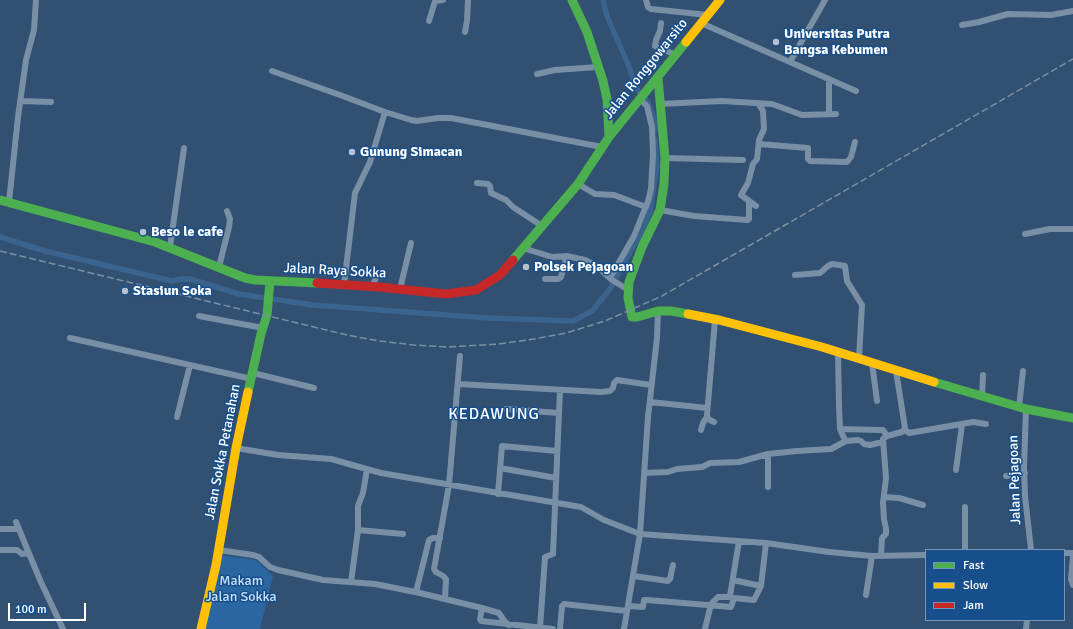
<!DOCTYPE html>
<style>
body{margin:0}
#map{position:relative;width:1073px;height:629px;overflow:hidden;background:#325071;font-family:Signika,sans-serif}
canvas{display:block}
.legend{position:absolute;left:925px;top:549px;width:140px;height:72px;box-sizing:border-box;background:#174f8c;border:1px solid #7495ba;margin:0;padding:5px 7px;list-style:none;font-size:12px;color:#fff}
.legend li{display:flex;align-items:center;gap:8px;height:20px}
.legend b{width:20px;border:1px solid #7495ba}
.scale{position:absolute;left:8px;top:603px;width:78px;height:18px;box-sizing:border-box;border:2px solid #fff;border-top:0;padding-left:5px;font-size:12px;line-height:14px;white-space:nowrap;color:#fff;-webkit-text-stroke:3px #174f8c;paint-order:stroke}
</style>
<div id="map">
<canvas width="1073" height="629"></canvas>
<ul class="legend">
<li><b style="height:5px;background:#4caf50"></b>Fast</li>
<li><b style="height:5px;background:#ffc107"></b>Slow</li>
<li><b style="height:5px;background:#c62828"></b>Jam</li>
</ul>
<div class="scale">100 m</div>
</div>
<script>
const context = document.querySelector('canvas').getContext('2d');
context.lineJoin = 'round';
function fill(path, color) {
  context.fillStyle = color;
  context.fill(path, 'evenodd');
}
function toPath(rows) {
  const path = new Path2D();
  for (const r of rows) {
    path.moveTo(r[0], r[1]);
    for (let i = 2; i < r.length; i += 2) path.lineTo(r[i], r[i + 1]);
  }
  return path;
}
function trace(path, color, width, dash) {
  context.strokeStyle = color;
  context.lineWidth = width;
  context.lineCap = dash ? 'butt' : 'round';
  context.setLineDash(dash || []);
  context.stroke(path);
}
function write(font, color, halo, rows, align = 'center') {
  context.font = font + ' Signika,sans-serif';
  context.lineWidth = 3;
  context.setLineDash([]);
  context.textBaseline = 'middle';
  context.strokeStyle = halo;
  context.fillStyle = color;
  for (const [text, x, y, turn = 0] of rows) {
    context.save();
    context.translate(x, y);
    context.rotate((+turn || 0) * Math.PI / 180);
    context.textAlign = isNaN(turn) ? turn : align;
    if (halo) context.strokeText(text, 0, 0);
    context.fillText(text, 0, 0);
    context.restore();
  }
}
const green = toPath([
 [221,555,256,560,273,576,260,629,204,629]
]);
const canal = toPath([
 [603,0,607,16,628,64,636,88,648,102,654,118,655,130],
 [0,237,45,251,172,281,181,279,190,279,239,294,313,305,488,318,573,321,592,311,610,289,641,233,650,211,657,165,655,139]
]);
const street = toPath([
 [646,0,648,7,651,9,708,15],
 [429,21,435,1,443,0],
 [661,23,660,31,656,40,655,46,676,55],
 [701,23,856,91],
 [962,25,979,22,1008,14,1051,15,1073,11],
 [465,32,467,21,468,0],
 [790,62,825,0],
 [272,71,340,95,385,112,411,120,417,121,438,118,451,118,602,147],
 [537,74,555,70,598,67],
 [20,101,51,102],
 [660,104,722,101,772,104,802,115,836,114],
 [829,114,829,79],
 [759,144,808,148,808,159,810,161,847,162,851,157,855,142],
 [665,158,743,160],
 [477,183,488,184,490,186,491,193,506,200,513,207,542,226],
 [578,184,595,194,614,195,646,207],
 [9,202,18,117,26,60,34,30,36,0],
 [756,206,741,195,748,183,753,164,757,159,759,140,764,129,763,111,758,103],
 [660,210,694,216,747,220,749,219,749,201],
 [1025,234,1050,229,1073,229],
 [170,247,184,148],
 [523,248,552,257,567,256,585,260,597,266,612,280,627,289],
 [219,267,229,227,230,219,227,211],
 [795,275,820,273,828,266,832,264,845,266,847,281,862,305,859,358],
 [610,278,634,236,648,201,651,189,653,155,652,127,647,106,640,99],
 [545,279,558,279,561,277,567,256],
 [344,285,355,193,370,162,385,112],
 [372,287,378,273],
 [400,289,411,243],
 [199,316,263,328],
 [70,338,252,379],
 [838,352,839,406,840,429,843,436,846,441,858,440,861,441,864,444,870,445,883,442],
 [872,363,877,401],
 [253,373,314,388],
 [458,384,601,392,610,391,613,388,614,383,617,380,651,385],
 [982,397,983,375],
 [650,402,707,408],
 [1019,407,1023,371],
 [506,409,559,413,560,390],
 [1026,409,1024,467,1025,496,1031,550],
 [177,417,190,365],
 [714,422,708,419,707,415,715,320],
 [840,429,879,430,883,430,887,436],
 [701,430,703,423,707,417],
 [905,430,909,433,915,432,973,422,986,424],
 [236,448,278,455,331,459,381,473,581,507,604,520,640,534,766,543,829,552,872,556,926,555],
 [500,468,556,478],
 [956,470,962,424],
 [645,473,668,472,677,469,702,467,710,463,739,462,768,454],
 [1006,476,1025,473],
 [768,487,768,454,797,451,831,449,846,441],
 [498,494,502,446,557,451],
 [884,497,899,498,923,505],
 [16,522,40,580,63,629],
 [0,529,19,529],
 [358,530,403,534],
 [0,550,17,550,22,554,29,553],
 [219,550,253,555,259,557,270,567,278,570,323,580,375,584,420,593,482,608,499,613,505,622,509,625],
 [965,550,965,507],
 [1064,553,1073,553],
 [1073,555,1071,579,1073,585],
 [881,556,882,538,886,534,886,529,884,519,883,503,886,478,883,439,887,436,902,432,905,428,896,371],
 [634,576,668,581,670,579,673,565],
 [733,580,761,586,766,543],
 [351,582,358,530,358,506,363,493,367,469],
 [416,592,429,540,433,538,440,538],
 [866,595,872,556],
 [445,599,446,579,443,576,436,572,434,569,449,485,460,356],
 [628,606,643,607,644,600,647,600,731,607,734,598,754,600,761,586],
 [482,608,480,619,481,621,553,629],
 [540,628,545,557,553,554,559,413],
 [560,629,562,606,564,604,627,611],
 [624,629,640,534,648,417,657,338,658,311],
 [705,629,711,604,718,597,729,597,730,596,739,541],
 [1026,629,1027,620]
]);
const fast = toPath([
 [572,0,587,32,603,81,607,99,609,137],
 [658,78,665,158,664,184,660,210,642,247,629,282,628,298,632,317,637,317,658,311,671,311,688,314],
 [0,200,155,242,245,278,255,280,317,283],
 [513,260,578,184,609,137,686,42],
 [934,382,1026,409,1073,418],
 [248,392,261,334,267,315,270,281]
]);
const slow = toPath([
 [686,42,720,0],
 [688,314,719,320,822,347,934,382],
 [201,629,216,565,236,448,248,392]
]);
const jam = toPath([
 [317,283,379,287,446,294,476,290,500,275,513,260]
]);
const rail = toPath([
 [0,251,347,335,379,341,414,345,447,347,499,344,534,339,566,333,605,321,662,296,1073,59]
]);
const markers = [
 [776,42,4,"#b7c2cd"],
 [352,152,4,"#b7c2cd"],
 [143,232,4,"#b7c2cd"],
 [526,267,4,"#b7c2cd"],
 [125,291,4,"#b7c2cd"]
];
const poiNames = [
 ["Universitas Putra",784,34],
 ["Bangsa Kebumen",784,50],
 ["Gunung Simacan",360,152],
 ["Beso le cafe",151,232],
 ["Polsek Pejagoan",534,267],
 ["Stasiun Soka",133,291]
];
const streetNames = [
 ["Jalan Ronggowarsito",646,69,-51],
 ["Jalan Raya Sokka",335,271,3],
 ["Jalan Sokka Petanahan",223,452,-79],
 ["Jalan Pejagoan",1015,480,-92]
];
const parkNames = [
 ["Makam",241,581],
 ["Jalan Sokka",241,597]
];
const quarterNames = [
 ["KEDAWUNG",494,415]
];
fill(green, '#2a66a2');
trace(canal, '#3a638d', 5.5);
trace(street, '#798fa6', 6);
trace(fast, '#4caf50', 9);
trace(slow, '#ffc107', 9);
trace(jam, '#c62828', 9);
trace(rail, '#7a90a4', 1.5, [7, 3]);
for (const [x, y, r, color] of markers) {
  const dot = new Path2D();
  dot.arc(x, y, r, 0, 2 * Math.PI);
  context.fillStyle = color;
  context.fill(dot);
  trace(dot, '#174f8c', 1.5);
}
write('bold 14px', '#fff', '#174f8c', poiNames, 'left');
write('14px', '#fff', '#174f8c', streetNames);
write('14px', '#c7e1fb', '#174f8c', parkNames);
context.letterSpacing = '1px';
write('16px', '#fff', '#174f8c', quarterNames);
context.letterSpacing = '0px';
</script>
